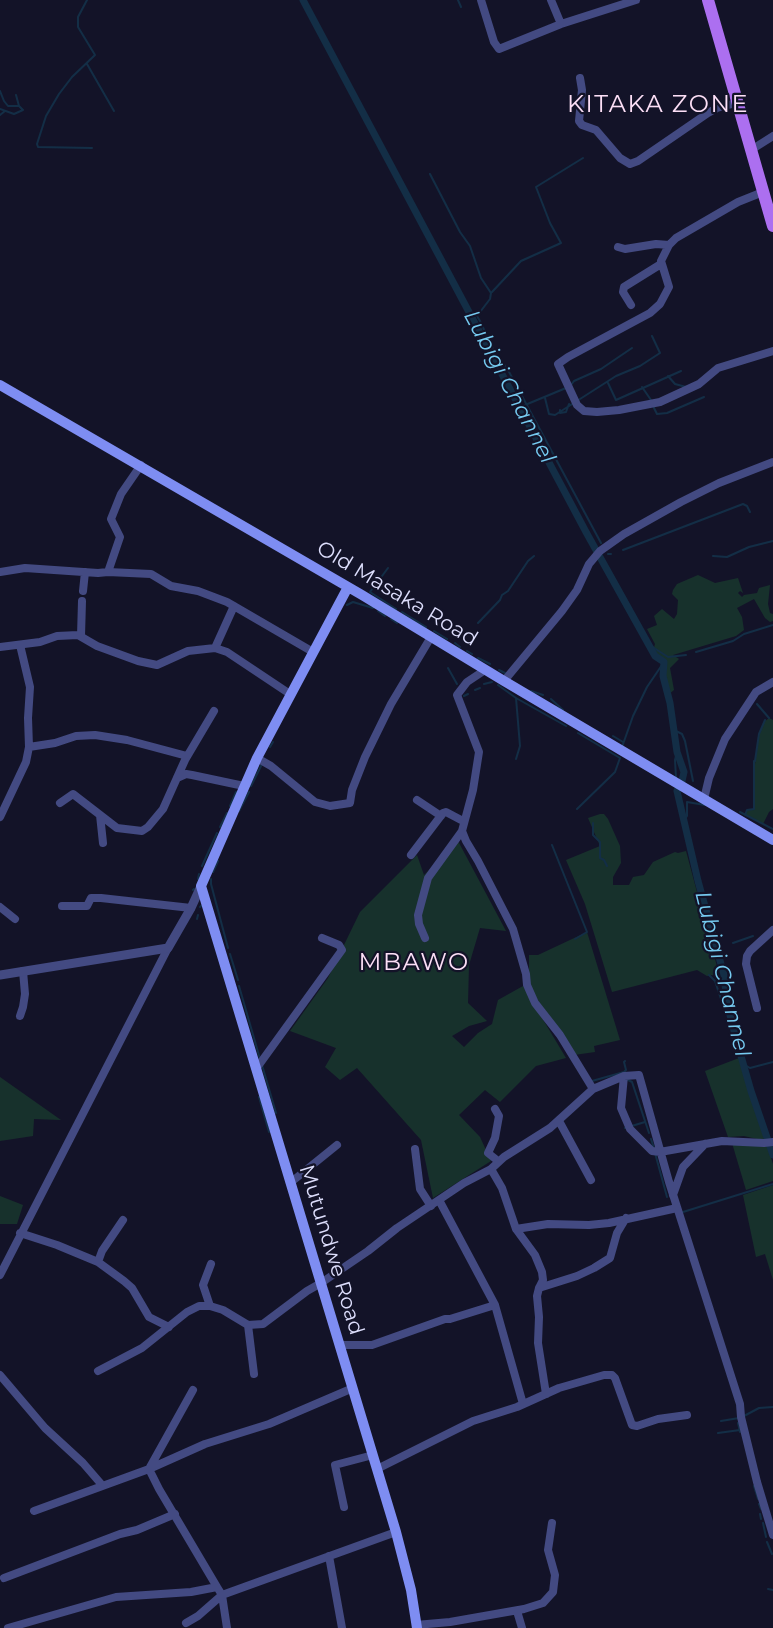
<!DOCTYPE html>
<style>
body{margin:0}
canvas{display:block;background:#131328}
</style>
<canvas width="773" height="1628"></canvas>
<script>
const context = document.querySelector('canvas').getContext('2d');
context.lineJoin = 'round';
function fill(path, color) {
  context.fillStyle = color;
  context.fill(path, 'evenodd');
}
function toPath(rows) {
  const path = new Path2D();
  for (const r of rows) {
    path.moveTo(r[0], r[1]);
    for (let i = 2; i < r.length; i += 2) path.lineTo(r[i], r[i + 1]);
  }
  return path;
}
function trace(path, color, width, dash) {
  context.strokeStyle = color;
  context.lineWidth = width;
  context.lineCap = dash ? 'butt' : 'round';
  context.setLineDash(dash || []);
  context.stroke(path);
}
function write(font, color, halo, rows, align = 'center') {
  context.font = font + ' Montserrat,sans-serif';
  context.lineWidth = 4.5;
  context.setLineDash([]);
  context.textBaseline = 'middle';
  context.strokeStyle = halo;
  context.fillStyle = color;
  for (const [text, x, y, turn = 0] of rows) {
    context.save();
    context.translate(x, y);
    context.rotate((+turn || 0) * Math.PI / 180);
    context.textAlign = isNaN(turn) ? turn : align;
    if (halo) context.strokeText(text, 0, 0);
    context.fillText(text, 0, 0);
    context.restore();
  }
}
const green = toPath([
 [698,575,715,583,738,578,743,593,740,591,738,593,742,597,744,595,757,593,759,588,770,585,768,604,770,613,773,614,773,621,770,622,765,618,754,599,737,608,742,617,744,630,736,636,673,655,679,659,670,668,674,690,668,695,663,676,664,662,655,656,653,651,655,644,647,629,657,625,654,616,662,609,674,619,677,614,678,600,672,594,673,590,677,584],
 [769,718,773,720,773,809,769,812,763,824,745,815,747,810,754,809,754,776,757,743,763,723],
 [600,814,604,814,608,819,620,846,621,863,613,877,613,885,629,885,633,877,644,875,653,862,675,852,678,853,686,851,719,974,707,976,697,970,612,992,585,904,566,860,600,846,588,818],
 [458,841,506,931,480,928,469,965,468,1003,487,1021,469,1026,452,1036,464,1047,478,1033,492,1024,498,1000,523,986,566,1058,536,1066,500,1102,485,1090,459,1115,480,1137,491,1161,433,1198,421,1140,357,1068,340,1080,325,1067,336,1048,290,1031,328,978,360,912,417,855,424,875],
 [587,932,620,1040,594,1046,595,1052,574,1055,545,1013,529,984,529,955,538,955],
 [739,1058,766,1141,744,1136,728,1137,705,1071],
 [0,1077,61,1120,34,1119,33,1136,0,1141],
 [732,1143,767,1145,773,1164,773,1181,746,1190],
 [773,1185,773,1280,765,1254,756,1257,743,1195],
 [0,1196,23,1205,17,1224,0,1224]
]);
const stream = toPath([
 [87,0,78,17,78,27,95,55,72,77,59,94,46,116,37,144,38,147,92,148],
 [458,0,461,7],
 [87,64,114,111],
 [0,91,4,101,8,106,19,106,23,110],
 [16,95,19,106],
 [0,109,14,114,23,110],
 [0,115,5,111],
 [430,174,460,232,470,246,481,278,491,293,490,299,477,316,480,321,493,349,508,370,601,543],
 [492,292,521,261,561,243,550,223,536,187,583,158],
 [668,376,675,384,686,387],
 [608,383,616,400,681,371],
 [571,385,574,381,601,369,632,348],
 [642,387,651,400],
 [545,398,549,414,555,415,616,376,640,366,660,353,652,336],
 [525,405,566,388],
 [653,406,657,414,667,413,704,397],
 [560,410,560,413,566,412,569,404],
 [623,550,743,504,747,506,750,512],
 [608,554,611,554],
 [713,556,727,557,749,547,773,541],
 [388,568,370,592,396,609],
 [347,605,353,602,373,608],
 [378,611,385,616],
 [402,612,426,627],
 [391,619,397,623],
 [478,623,500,600,502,595,508,591,528,561,534,556],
 [434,631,447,639],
 [455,643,460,647],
 [651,646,668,657,686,655],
 [467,651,472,654],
 [696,652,733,641,744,634,773,625],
 [478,658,490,664],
 [448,668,457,684],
 [499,670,505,673],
 [484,684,492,682],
 [498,685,516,698,520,746,516,759],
 [475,690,480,688],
 [531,691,543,695],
 [464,696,468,694],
 [516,698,566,726],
 [551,699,563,710],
 [757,704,769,718],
 [674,730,682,734,685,741,693,781],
 [613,736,623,742],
 [270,747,273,742],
 [622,747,633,716,647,687,664,662],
 [676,778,675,760,677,752],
 [251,786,262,764],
 [230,806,236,792],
 [577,809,615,772,620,758,578,733],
 [239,811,249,792],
 [740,812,773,829],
 [745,815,747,810,754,809,754,761,755,761,759,734,765,720],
 [684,820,687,816,687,802,705,805],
 [593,823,593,835,600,842,600,858,604,860,607,866],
 [220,827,227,813],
 [552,845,587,932,575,939],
 [202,866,217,833],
 [213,872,218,861],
 [198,879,199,874],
 [211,879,211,884,228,948],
 [193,890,194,889],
 [200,907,201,906],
 [197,919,198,915],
 [733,943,753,936],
 [230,954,238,980],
 [709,975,715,981,722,1002,727,1000],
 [239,986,260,1059],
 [743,1064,750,1068,773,1062],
 [262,1065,276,1113],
 [628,1080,632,1082,649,1133],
 [592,1081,624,1072,626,1070,624,1062,625,1061],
 [259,1097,269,1132],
 [625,1128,645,1122],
 [651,1139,654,1148],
 [655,1153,667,1197],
 [683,1212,773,1184],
 [744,1416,759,1408,773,1407],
 [721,1421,739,1418],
 [738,1423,740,1432],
 [718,1433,740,1430],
 [754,1486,758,1499],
 [759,1504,761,1509],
 [760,1514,761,1519],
 [763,1523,766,1537],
 [767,1542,772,1554],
 [768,1589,773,1590]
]);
const canal = toPath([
 [303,0,586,532,655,656,664,662,663,676,670,703,677,752,684,772,682,781],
 [677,791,698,881,724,975,727,1003,735,1035,751,1091,773,1155]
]);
const minor = toPath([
 [481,0,494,42,499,49,561,24,636,0],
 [551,0,561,24],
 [580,78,582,90,579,121,582,125,596,130,620,158,630,164,638,161,708,113,717,108,736,103],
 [751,150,773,136],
 [763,192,738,202,676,238,669,245,661,261,669,287,660,304,650,313,568,357,558,364,577,405,584,411,597,412,619,410,660,402,699,384,718,368,773,351],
 [618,247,625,249,656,244,669,245],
 [631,305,623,292,624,287,661,264],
 [0,572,25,568,98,573,108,572,151,574,171,586,198,591,227,602,313,652],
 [108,572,120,537,111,519,121,494,141,465],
 [83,591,85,572],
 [81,636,82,601],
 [0,647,40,642,57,636,78,635,97,646,138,661,157,665,188,651,215,648,227,652,290,694],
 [215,648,234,606],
 [485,670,467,682,457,695,479,752,473,790,462,831,466,841,478,861,513,929,526,974,527,985,535,1003,560,1035,593,1089],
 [504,681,562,611,577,590,589,564,600,551,624,534,681,502,719,483,773,462],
 [29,747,55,743,76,736,95,735,127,740,187,756],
 [257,758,271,766,315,802,330,806,350,803,352,790,365,757,391,704,431,637],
 [177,778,186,774,192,775,244,786],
 [704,799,709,778,725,739,756,692,773,682],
 [417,800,441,816],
 [60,803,73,794,117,828,142,831,148,827,163,809,185,760,214,711],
 [100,815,103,843],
 [0,817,26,762,29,747,28,718,30,687,20,645],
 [411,855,443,813,446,812,463,821],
 [62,906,87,906,91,898,101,898,191,908],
 [0,907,15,919],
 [425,938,419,924,418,915,428,878,462,831],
 [757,1008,746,964,747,956,750,951,773,930],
 [20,1016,23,1007,25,994,23,971],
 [256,1069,342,950,339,945,322,938],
 [624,1076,621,1108,630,1129,652,1151,660,1152,722,1141,764,1143,773,1142],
 [495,1109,499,1116,495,1138,488,1153,498,1161],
 [559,1121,591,1180],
 [415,1149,420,1189,431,1206],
 [491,1169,502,1188,516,1229,535,1255,542,1272,543,1280,539,1288,537,1296,539,1317,538,1343,546,1394],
 [290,1183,337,1145],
 [673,1195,683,1167,705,1144],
 [439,1200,495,1305,523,1404],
 [516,1229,548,1224,589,1225,609,1223,677,1208],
 [20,1233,57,1245,98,1262,124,1281,132,1288,149,1317,169,1327],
 [98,1262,102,1251,123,1220],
 [0,1275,168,948],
 [539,1288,577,1276,594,1268,610,1258,617,1233,626,1218],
 [210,1306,203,1285,211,1264],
 [248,1325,254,1374],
 [340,1345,372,1345,445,1319,450,1319,495,1305],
 [98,1371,142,1348,187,1312,199,1306,210,1306,223,1310,248,1325,263,1324,307,1291,321,1283,368,1251,397,1228,464,1183,491,1169,504,1157,550,1128,593,1089,624,1076,639,1075,669,1182,740,1404,741,1417,757,1482,773,1535],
 [0,1375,45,1428,83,1463,102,1485],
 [149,1469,159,1489,217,1587],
 [149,1469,193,1390],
 [377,1469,473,1421,517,1407,559,1388,604,1375,612,1375,615,1378,632,1425,637,1426,658,1419,687,1415],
 [344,1507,335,1465,373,1455],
 [34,1511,149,1469,205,1444,269,1424,353,1388],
 [329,1556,342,1628],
 [4,1578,120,1534,137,1530,175,1514],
 [222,1595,227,1628],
 [517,1611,522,1628],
 [186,1623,198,1616,222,1595],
 [416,1625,450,1622,524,1609,543,1603,553,1592,555,1575,548,1550,552,1523],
 [8,1628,116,1597,191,1592,217,1587,222,1595,396,1532]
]);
const tertiary = toPath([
 [0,975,168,948,191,908,201,886]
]);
const secondary = toPath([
 [0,385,362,595,504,681,773,840],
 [348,587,257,758,201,886,396,1532,411,1590,417,1628]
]);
const primary = toPath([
 [708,0,773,226]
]);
const streetNames = [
 ["Old Masaka Road",397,594,31],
 ["Mutundwe Road",331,1250,73]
];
const waterNames = [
 ["Lubigi Channel",509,387,62],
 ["Lubigi Channel",722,974,76]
];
const quarterNames = [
 ["KITAKA ZONE",658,105],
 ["MBAWO",414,963]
];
fill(green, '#17312c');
trace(stream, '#132e46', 2);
trace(canal, '#132e46', 7);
trace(minor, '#434a82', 8);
trace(tertiary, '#434a82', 9);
trace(secondary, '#7e8df2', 10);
trace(primary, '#ac6ff0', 12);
write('21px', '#dddefc', '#131328', streetNames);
write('italic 22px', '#76cbf1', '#131328', waterNames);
context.letterSpacing = '1.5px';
write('24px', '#fcdff6', '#131328', quarterNames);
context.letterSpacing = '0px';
</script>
